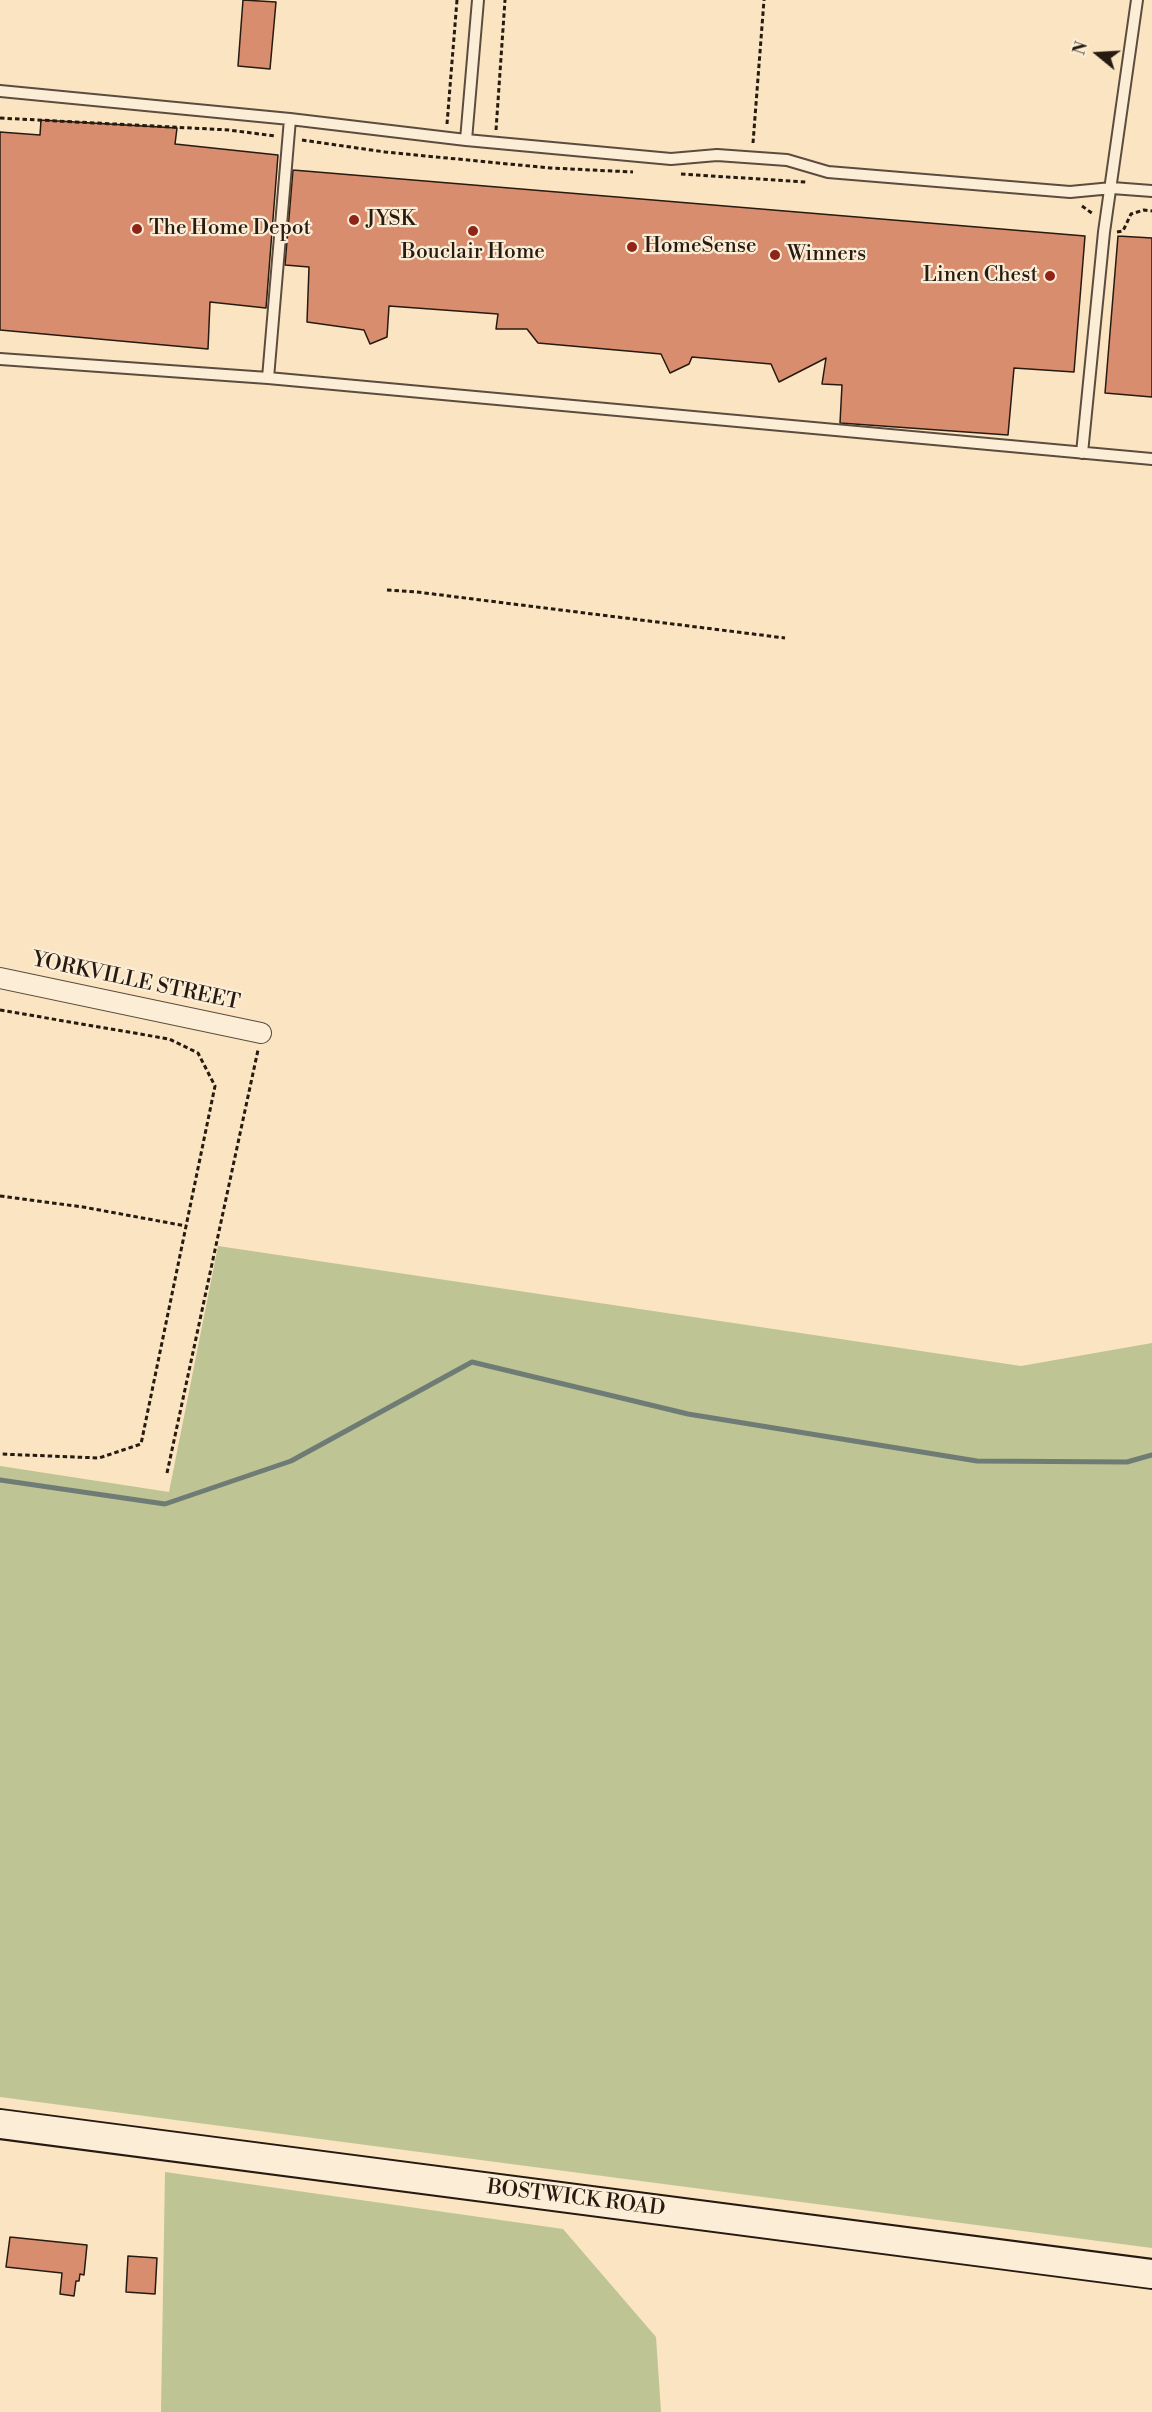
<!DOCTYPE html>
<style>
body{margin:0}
#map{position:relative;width:1152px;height:2412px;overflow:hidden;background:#fae4c1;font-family:"Libre Bodoni",serif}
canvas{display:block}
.north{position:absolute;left:1068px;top:24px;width:60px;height:60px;-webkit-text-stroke:4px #fcedd7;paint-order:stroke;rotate:288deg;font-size:16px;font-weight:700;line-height:24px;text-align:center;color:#261a11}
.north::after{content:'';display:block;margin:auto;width:21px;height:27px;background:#261a11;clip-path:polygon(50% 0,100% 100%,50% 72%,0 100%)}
</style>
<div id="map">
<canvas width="1152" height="2412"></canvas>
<div class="north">N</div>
</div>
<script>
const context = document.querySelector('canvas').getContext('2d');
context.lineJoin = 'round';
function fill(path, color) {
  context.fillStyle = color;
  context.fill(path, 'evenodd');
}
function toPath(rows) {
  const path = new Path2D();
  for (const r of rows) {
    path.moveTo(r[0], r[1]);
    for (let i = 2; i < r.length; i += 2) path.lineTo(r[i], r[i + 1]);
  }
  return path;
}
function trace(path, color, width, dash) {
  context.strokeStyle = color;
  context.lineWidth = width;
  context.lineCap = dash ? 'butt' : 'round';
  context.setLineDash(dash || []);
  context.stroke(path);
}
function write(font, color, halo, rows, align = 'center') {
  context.font = font + ' "Libre Bodoni",serif';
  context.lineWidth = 4.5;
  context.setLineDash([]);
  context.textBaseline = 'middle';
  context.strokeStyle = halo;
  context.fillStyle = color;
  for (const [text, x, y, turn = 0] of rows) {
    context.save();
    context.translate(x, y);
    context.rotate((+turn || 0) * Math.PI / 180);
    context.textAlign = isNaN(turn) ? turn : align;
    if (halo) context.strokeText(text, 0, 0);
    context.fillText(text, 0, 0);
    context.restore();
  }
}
const green = toPath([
 [218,1246,1021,1366,1152,1343,1152,2248,0,2097,0,1466,169,1492],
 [165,2172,563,2229,656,2337,661,2412,161,2412]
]);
const stream = toPath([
 [0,1480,165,1504,291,1461,472,1362,688,1414,977,1461,1127,1462,1152,1455]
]);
const building = toPath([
 [243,0,276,2,270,69,238,66,243,0],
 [41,120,177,128,175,144,278,155,266,308,210,302,208,349,0,330,0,132,40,135,41,120],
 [293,170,1085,236,1074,372,1014,368,1008,435,840,423,842,385,822,384,826,358,779,382,771,364,692,357,689,364,670,373,661,354,538,343,527,329,496,329,498,314,389,306,387,337,370,344,364,330,307,322,309,267,285,265,293,170],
 [1118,236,1152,238,1152,397,1105,393,1118,236],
 [10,2237,87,2245,84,2275,80,2274,79,2281,76,2281,74,2296,60,2294,62,2273,6,2267,10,2237],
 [128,2256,157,2258,155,2294,126,2292,128,2256]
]);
const path = toPath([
 [0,118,229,130,275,136],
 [447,124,457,0],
 [496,130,505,0],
 [302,140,385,152,550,168,633,172],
 [753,143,764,0],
 [681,174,806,182],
 [1082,206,1093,214],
 [1117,232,1123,231,1131,214,1144,210,1152,211],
 [387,590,417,592,785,638],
 [0,1010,169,1039,198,1053,215,1086,141,1444,99,1458,0,1454],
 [0,1196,83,1207,186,1226],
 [167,1473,258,1050]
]);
const lane = toPath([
 [0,91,290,119,268,378,0,359],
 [290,119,466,140,478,0],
 [466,140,671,159,717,155,787,160,828,172,1070,192,1112,188,1152,191],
 [268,378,1152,459],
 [1082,453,1104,232,1137,0]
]);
const street = toPath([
 [0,978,261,1033]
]);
const secondary = toPath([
 [0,2124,1152,2274]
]);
const markers = [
 [354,220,6,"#8f2418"],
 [137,229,6,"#8f2418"],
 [473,231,6,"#8f2418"],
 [632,247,6,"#8f2418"],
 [775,255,6,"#8f2418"],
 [1050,276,6,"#8f2418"]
];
const poiNames = [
 ["JYSK",366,220],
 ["The Home Depot",149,229],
 ["HomeSense",644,247],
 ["Bouclair Home",473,253,"center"],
 ["Winners",787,255],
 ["Linen Chest",1038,276,"right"]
];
const streetNames = [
 ["YORKVILLE STREET",136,982,12],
 ["BOSTWICK ROAD",576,2199,7]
];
fill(green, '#bec493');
trace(stream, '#6f7c75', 5);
fill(building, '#d88d6f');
trace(building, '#261a11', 1.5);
trace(lane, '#5b4c3d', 14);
trace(street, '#5b4c3d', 22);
trace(secondary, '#261a11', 32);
trace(path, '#261a11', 3, [4.5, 3]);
trace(lane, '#fcedd7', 10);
trace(street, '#fcedd7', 20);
trace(secondary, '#fcedd7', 28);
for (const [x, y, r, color] of markers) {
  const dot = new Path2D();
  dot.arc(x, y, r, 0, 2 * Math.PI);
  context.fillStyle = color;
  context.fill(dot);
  trace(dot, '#fcedd7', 2);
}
write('21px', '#261a11', '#fcedd7', poiNames, 'left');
write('21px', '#261a11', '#fcedd7', streetNames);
</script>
